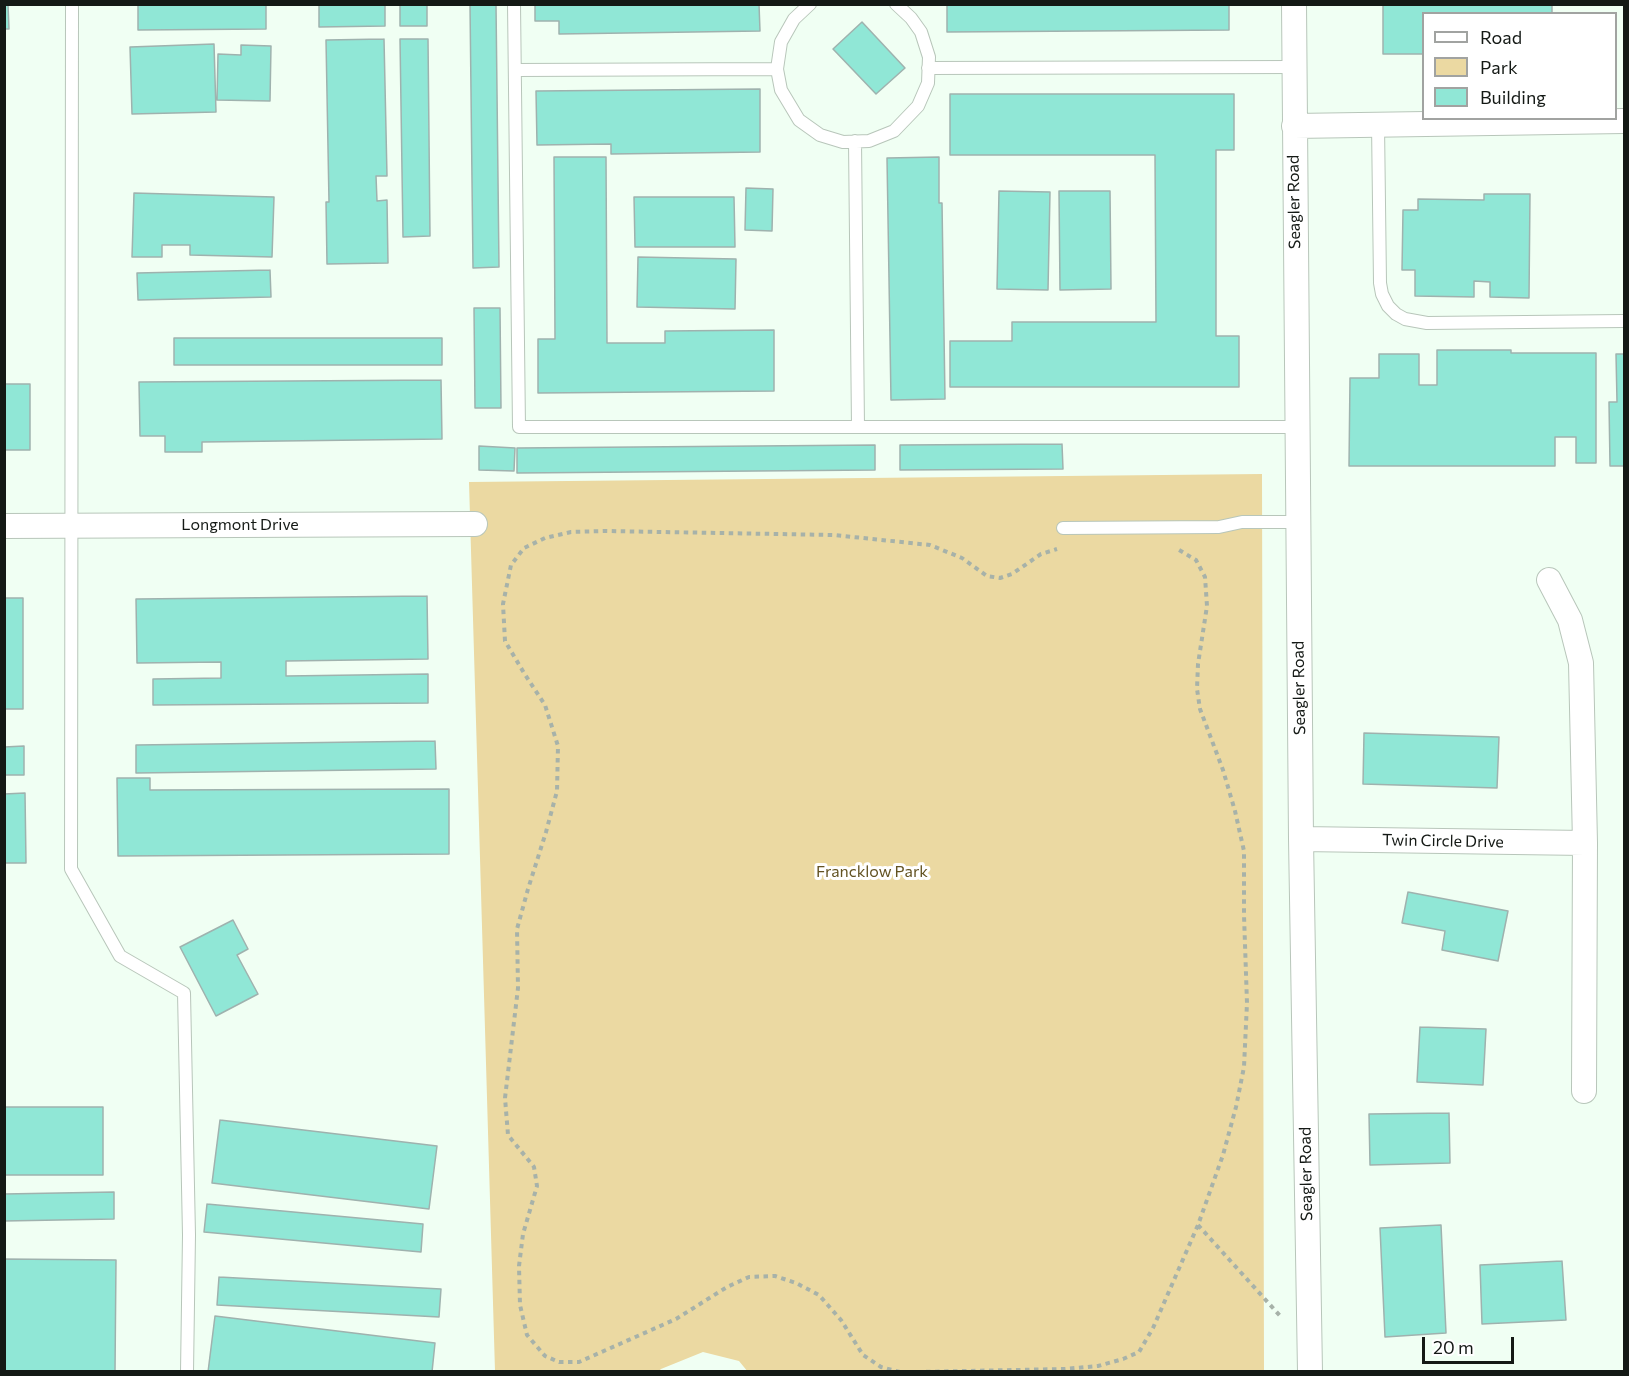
<!DOCTYPE html>
<style>
body{margin:0}
#map{position:relative;width:1629px;height:1376px;overflow:hidden;background:#f0fff3;font-family:Commissioner,sans-serif}
canvas{display:block}
.frame{position:absolute;inset:0;border:6px solid #141915;pointer-events:none}
.legend{position:absolute;left:1422px;top:12px;width:195px;height:108px;box-sizing:border-box;background:#fff;border:2px solid #a1a3a1;margin:0;padding:8px 10px;list-style:none;font-size:18px;color:#141915}
.legend li{display:flex;align-items:center;gap:12px;height:30px}
.legend b{width:30px;border:2px solid #a1a3a1}
.scale{position:absolute;left:1422px;top:1337px;width:92px;height:27px;box-sizing:border-box;border:3px solid #141915;border-top:0;padding-left:8px;font-size:18px;line-height:21px;white-space:nowrap;color:#141915;-webkit-text-stroke:4px #fff;paint-order:stroke}
</style>
<div id="map">
<canvas width="1629" height="1376"></canvas>
<div class="frame"></div>
<ul class="legend">
<li><b style="height:8px;background:#fff"></b>Road</li>
<li><b style="height:16px;background:#ebd9a2"></b>Park</li>
<li><b style="height:16px;background:#90e7d6"></b>Building</li>
</ul>
<div class="scale">20 m</div>
</div>
<script>
const context = document.querySelector('canvas').getContext('2d');
context.lineJoin = 'round';
function fill(path, color) {
  context.fillStyle = color;
  context.fill(path, 'evenodd');
}
function toPath(rows) {
  const path = new Path2D();
  for (const r of rows) {
    path.moveTo(r[0], r[1]);
    for (let i = 2; i < r.length; i += 2) path.lineTo(r[i], r[i + 1]);
  }
  return path;
}
function trace(path, color, width, dash) {
  context.strokeStyle = color;
  context.lineWidth = width;
  context.lineCap = dash ? 'butt' : 'round';
  context.setLineDash(dash || []);
  context.stroke(path);
}
function write(font, color, halo, rows, align = 'center') {
  context.font = font + ' Commissioner,sans-serif';
  context.lineWidth = 6;
  context.setLineDash([]);
  context.textBaseline = 'middle';
  context.strokeStyle = halo;
  context.fillStyle = color;
  for (const [text, x, y, turn = 0] of rows) {
    context.save();
    context.translate(x, y);
    context.rotate((+turn || 0) * Math.PI / 180);
    context.textAlign = isNaN(turn) ? turn : align;
    if (halo) context.strokeText(text, 0, 0);
    context.fillText(text, 0, 0);
    context.restore();
  }
}
const green = toPath([
 [1262,474,1264,1371,748,1372,739,1361,703,1352,661,1369,659,1371,495,1371,469,482]
]);
const building = toPath([
 [4,4,8,4,9,29,4,29,4,4],
 [138,4,266,4,266,29,138,30,138,4],
 [319,4,385,4,385,26,319,27,319,4],
 [400,4,427,4,427,26,400,26,400,4],
 [470,4,496,4,499,267,473,268,470,4],
 [535,4,759,4,760,31,559,34,559,21,535,21,535,4],
 [947,4,1229,4,1229,30,947,32,947,4],
 [1383,4,1552,4,1552,14,1424,14,1424,54,1383,54,1383,4],
 [862,22,905,68,876,94,833,49,862,22],
 [384,39,387,176,376,176,377,201,387,200,388,263,327,264,326,202,329,202,326,40,384,39],
 [400,39,428,39,430,236,403,237,400,39],
 [214,44,216,112,132,114,130,47,214,44],
 [241,45,271,46,270,101,217,100,218,54,241,55,241,45],
 [760,89,760,152,611,154,611,144,537,145,536,91,760,89],
 [950,94,1234,94,1234,150,1216,150,1216,336,1239,336,1239,387,950,387,950,341,1012,341,1012,322,1156,322,1155,155,950,155,950,94],
 [554,157,606,157,607,343,665,343,665,331,774,330,774,391,538,393,538,339,555,339,554,157],
 [939,157,939,203,942,203,945,399,891,400,887,158,939,157],
 [746,188,773,189,772,231,745,230,746,188],
 [999,191,1050,192,1048,290,997,289,999,191],
 [1059,191,1110,191,1111,289,1060,290,1059,191],
 [134,193,274,197,272,257,190,255,190,245,162,245,162,257,132,257,134,193],
 [1484,194,1530,194,1529,298,1490,297,1490,282,1474,281,1474,297,1415,296,1415,270,1402,270,1403,210,1418,210,1418,199,1484,200,1484,194],
 [634,197,734,197,735,247,635,247,634,197],
 [638,257,736,259,735,309,637,307,638,257],
 [270,270,271,297,138,300,137,273,270,270],
 [474,308,500,308,501,408,475,408,474,308],
 [174,338,442,338,442,365,174,365,174,338],
 [1437,350,1511,350,1511,353,1596,353,1596,463,1576,463,1576,437,1555,437,1555,466,1349,466,1350,378,1379,378,1379,354,1419,354,1419,385,1437,385,1437,350],
 [1616,354,1624,354,1624,466,1610,466,1609,402,1617,402,1616,354],
 [441,380,442,439,202,442,202,452,165,452,165,436,140,436,139,382,441,380],
 [4,384,30,384,30,450,4,450,4,384],
 [1062,444,1063,469,900,470,900,445,1062,444],
 [875,445,875,470,517,473,517,448,875,445],
 [479,446,515,448,514,471,479,470,479,446],
 [427,596,428,659,286,661,286,676,428,674,428,703,153,705,153,679,221,678,221,662,137,663,136,599,427,596],
 [4,598,23,598,23,709,4,709,4,598],
 [1364,733,1499,737,1497,788,1363,784,1364,733],
 [435,741,436,769,136,773,136,745,435,741],
 [24,746,24,775,4,775,4,747,24,746],
 [117,778,150,778,150,790,449,789,449,854,118,856,117,778],
 [25,793,26,863,4,863,4,794,25,793],
 [1408,892,1508,911,1498,961,1442,950,1445,931,1402,923,1408,892],
 [233,920,248,949,237,955,258,994,216,1016,180,947,233,920],
 [1420,1027,1486,1029,1483,1085,1417,1082,1420,1027],
 [4,1107,103,1107,103,1175,4,1175,4,1107],
 [1449,1113,1450,1163,1370,1165,1369,1114,1449,1113],
 [220,1120,437,1146,429,1209,212,1183,220,1120],
 [114,1192,114,1219,4,1221,4,1194,114,1192],
 [207,1204,423,1224,421,1252,204,1232,207,1204],
 [1441,1225,1446,1333,1385,1337,1380,1228,1441,1225],
 [4,1259,116,1260,115,1372,4,1371,4,1259],
 [1562,1261,1566,1320,1482,1324,1480,1265,1562,1261],
 [219,1277,441,1289,439,1317,217,1305,219,1277],
 [215,1316,435,1343,432,1372,208,1372,215,1316]
]);
const path = toPath([
 [1198,1225,1282,1318],
 [900,1372,881,1367,863,1355,841,1320,819,1295,796,1283,775,1276,749,1277,727,1287,676,1319,579,1362,559,1362,545,1356,527,1335,520,1305,519,1266,523,1234,537,1186,534,1167,508,1135,505,1098,518,988,517,929,528,889,546,832,557,791,558,746,545,705,524,673,505,641,503,604,511,565,524,548,545,538,571,532,605,531,834,535,930,545,962,558,987,576,1000,578,1012,574,1041,554,1057,549],
 [917,1372,1064,1369,1098,1366,1123,1359,1139,1352,1153,1328,1198,1225,1223,1155,1236,1107,1244,1067,1247,1003,1244,915,1244,851,1235,811,1223,770,1200,709,1197,689,1198,664,1207,606,1205,577,1196,560,1179,550]
]);
const lane = toPath([
 [72,4,71,869,120,956,184,993,189,1235,187,1372],
 [514,4,519,427,1296,427],
 [810,4,794,19,781,42,777,69,781,90,799,120,820,135,843,142,869,141,894,131,918,106,928,83,929,57,921,32,911,18,896,4],
 [928,68,1294,67],
 [515,70,777,69],
 [1378,124,1380,283,1382,294,1388,306,1396,314,1405,319,1427,323,1624,321],
 [855,141,858,427],
 [1063,528,1219,527,1242,522,1297,522]
]);
const street = toPath([
 [1294,4,1301,839,1310,1372],
 [1294,126,1624,121],
 [4,526,475,524],
 [1549,580,1570,620,1581,663,1585,843,1584,1091],
 [1301,839,1585,843]
]);
const streetNames = [
 ["Seagler Road",1294,202,-91],
 ["Longmont Drive",240,525],
 ["Seagler Road",1299,688,-91],
 ["Twin Circle Drive",1443,841,1],
 ["Seagler Road",1306,1174,-91]
];
const parkNames = [
 ["Francklow Park",872,872]
];
fill(green, '#ebd9a2');
fill(building, '#90e7d6');
trace(building, '#9fb2ae', 1.5);
trace(lane, '#b8c6ba', 14);
trace(street, '#b8c6ba', 26);
trace(path, '#a7b2a9', 4, [4.5, 4.5]);
trace(lane, '#fff', 12);
trace(street, '#fff', 24);
write('16px', '#141915', '#fff', streetNames);
write('16px', '#625221', '#fff', parkNames);
</script>
